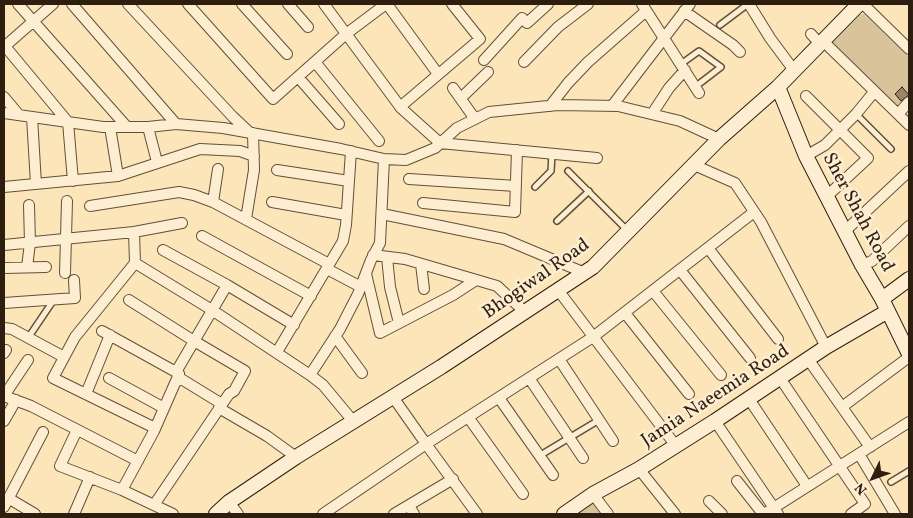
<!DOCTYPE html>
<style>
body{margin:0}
#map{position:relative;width:913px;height:518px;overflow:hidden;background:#fce5b8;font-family:Vollkorn,serif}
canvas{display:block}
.frame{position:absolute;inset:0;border:5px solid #2d1e10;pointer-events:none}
.north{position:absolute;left:848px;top:453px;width:50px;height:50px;-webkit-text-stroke:4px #fdeed1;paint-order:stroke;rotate:228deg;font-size:14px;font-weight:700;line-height:20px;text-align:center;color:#2d1e10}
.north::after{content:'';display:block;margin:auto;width:18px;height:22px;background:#2d1e10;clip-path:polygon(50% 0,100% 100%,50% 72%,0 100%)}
</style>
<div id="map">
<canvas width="913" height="518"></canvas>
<div class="frame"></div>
<div class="north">N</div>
</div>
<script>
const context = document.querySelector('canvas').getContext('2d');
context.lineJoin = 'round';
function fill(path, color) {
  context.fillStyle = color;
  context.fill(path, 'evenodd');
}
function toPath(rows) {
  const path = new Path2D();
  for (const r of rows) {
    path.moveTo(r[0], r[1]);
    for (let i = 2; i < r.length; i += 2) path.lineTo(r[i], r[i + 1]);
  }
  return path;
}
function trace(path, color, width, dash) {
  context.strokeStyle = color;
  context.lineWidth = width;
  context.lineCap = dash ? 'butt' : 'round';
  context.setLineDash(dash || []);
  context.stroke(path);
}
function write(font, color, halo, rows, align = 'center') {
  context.font = font + ' Vollkorn,serif';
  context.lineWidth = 5;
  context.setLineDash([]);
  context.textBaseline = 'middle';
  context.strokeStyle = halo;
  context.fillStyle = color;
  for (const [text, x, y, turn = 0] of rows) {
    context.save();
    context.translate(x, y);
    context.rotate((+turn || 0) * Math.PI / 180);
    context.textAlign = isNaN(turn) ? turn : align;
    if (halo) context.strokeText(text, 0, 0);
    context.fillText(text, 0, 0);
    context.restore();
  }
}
const green = toPath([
 [864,14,909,57,909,100,898,110,831,42,859,15],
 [593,494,608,514,564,514]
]);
const building = toPath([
 [902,87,909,95,901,101,895,94,902,87]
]);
const lane = toPath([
 [720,25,748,4],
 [681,64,699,51,721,67,695,87],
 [856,114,891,149],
 [568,171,628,231],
 [535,187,551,171,552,154],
 [557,221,589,191],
 [28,338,53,301],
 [539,456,599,420],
 [891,482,909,471]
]);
const street = toPath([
 [18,4,127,127],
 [72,4,176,124],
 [128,4,233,117,249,132],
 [188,4,273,99,346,34,386,4],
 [242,4,287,54],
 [288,4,308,27],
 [324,4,401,108,440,143,597,158],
 [387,4,438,74],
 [642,4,699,93],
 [749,4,770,38,793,69],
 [863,4,909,49],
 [684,11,733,45,740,52],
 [811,34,820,44],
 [823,41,909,125],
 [4,45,68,122,73,181],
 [4,47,53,4],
 [484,60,522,18,527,23,548,4],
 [315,62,379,141],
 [524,62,558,27,588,4],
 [298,77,339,124],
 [453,88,475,119],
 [806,96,868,158,826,197],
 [4,97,19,115],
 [461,98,488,72],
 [550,106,568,83,588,62,646,11],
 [612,106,690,4],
 [400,107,480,39,452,4],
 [4,113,103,127,148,127,176,124,223,128,341,149,384,159,406,160,435,148,457,128,489,112,558,105,618,106,680,121,719,139],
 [652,114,669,88,685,70],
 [898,114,909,102],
 [32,117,36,184],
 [110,127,118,176],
 [148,127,157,162],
 [806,156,825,145,856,114,874,92],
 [694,165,735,183,761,222,826,347],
 [277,170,349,181],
 [409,179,516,186],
 [4,187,118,176,200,149,240,151,254,156],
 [213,202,218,169],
 [272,202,346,215],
 [423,203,515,212,517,150],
 [90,206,179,192,194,195,213,202,329,264],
 [382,214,504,239,585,273],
 [246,219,254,170,253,133],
 [182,223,134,232,135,263,212,310,310,375,323,385,353,421],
 [844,232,909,171],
 [202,236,311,296],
 [4,245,134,232],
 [708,248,778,339],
 [163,250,227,285,294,325],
 [373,255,405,259,497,286,525,312],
 [387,257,390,287,399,323],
 [135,263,75,337,53,378,155,428],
 [421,264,424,289],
 [862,265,872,261,909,226],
 [27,267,30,243,29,205],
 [4,268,46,267],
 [327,269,361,287],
 [680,270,750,358],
 [65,273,67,201],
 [366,274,380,333,453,295,476,280],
 [558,290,676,446],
 [653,291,721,375],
 [129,300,194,341,245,371,234,391,229,394,154,505],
 [4,303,75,298,74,280],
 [625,313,689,394],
 [4,328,12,329,64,357],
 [102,331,176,372],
 [335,336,362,373],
 [277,352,343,241,346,225,351,151],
 [4,353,6,350],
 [559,359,613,441],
 [808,359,870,447],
 [310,375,340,329,358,294,371,260,380,243,384,159],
 [178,377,222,404],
 [109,378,164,408],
 [529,378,583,458],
 [780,378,865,504,851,514],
 [86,394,110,335],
 [4,396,31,406,138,461],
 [4,396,28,360],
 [393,397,426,444,593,337,754,212],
 [499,398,553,475],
 [749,399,807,486],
 [842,407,909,357],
 [219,408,267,436,296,457],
 [468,417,523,494],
 [4,421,16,400],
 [715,421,778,514],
 [77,430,60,466,122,490,173,514],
 [859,454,895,514],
 [639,469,675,514],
 [737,481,763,514],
 [122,490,154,431,179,374,176,372,227,285],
 [593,494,608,514],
 [8,498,35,514],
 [709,501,722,514],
 [229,502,238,514],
 [409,506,414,514],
 [4,507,43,432],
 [74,514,90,477],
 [323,514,426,444,477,514],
 [394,514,453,479],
 [764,514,909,422]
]);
const secondary = toPath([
 [778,87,806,156,862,265,882,299,909,354],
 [882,299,909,279],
 [216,514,229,502,296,457,441,367,593,267,719,139,778,87,859,4],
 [564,514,593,494,639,469,715,421,826,347,888,311]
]);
const streetNames = [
 ["Sher Shah Road",857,213,62],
 ["Bhogiwal Road",537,280,-35],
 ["Jamia Naeemia Road",716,397,-33]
];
fill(green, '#d9c39b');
fill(building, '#998567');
trace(building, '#2d1e10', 1);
trace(lane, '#61503a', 8);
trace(street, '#61503a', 12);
trace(secondary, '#2d1e10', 16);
trace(lane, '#fdeed1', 5);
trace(street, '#fdeed1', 10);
trace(secondary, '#fdeed1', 14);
write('19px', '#2d1e10', '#fdeed1', streetNames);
</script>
